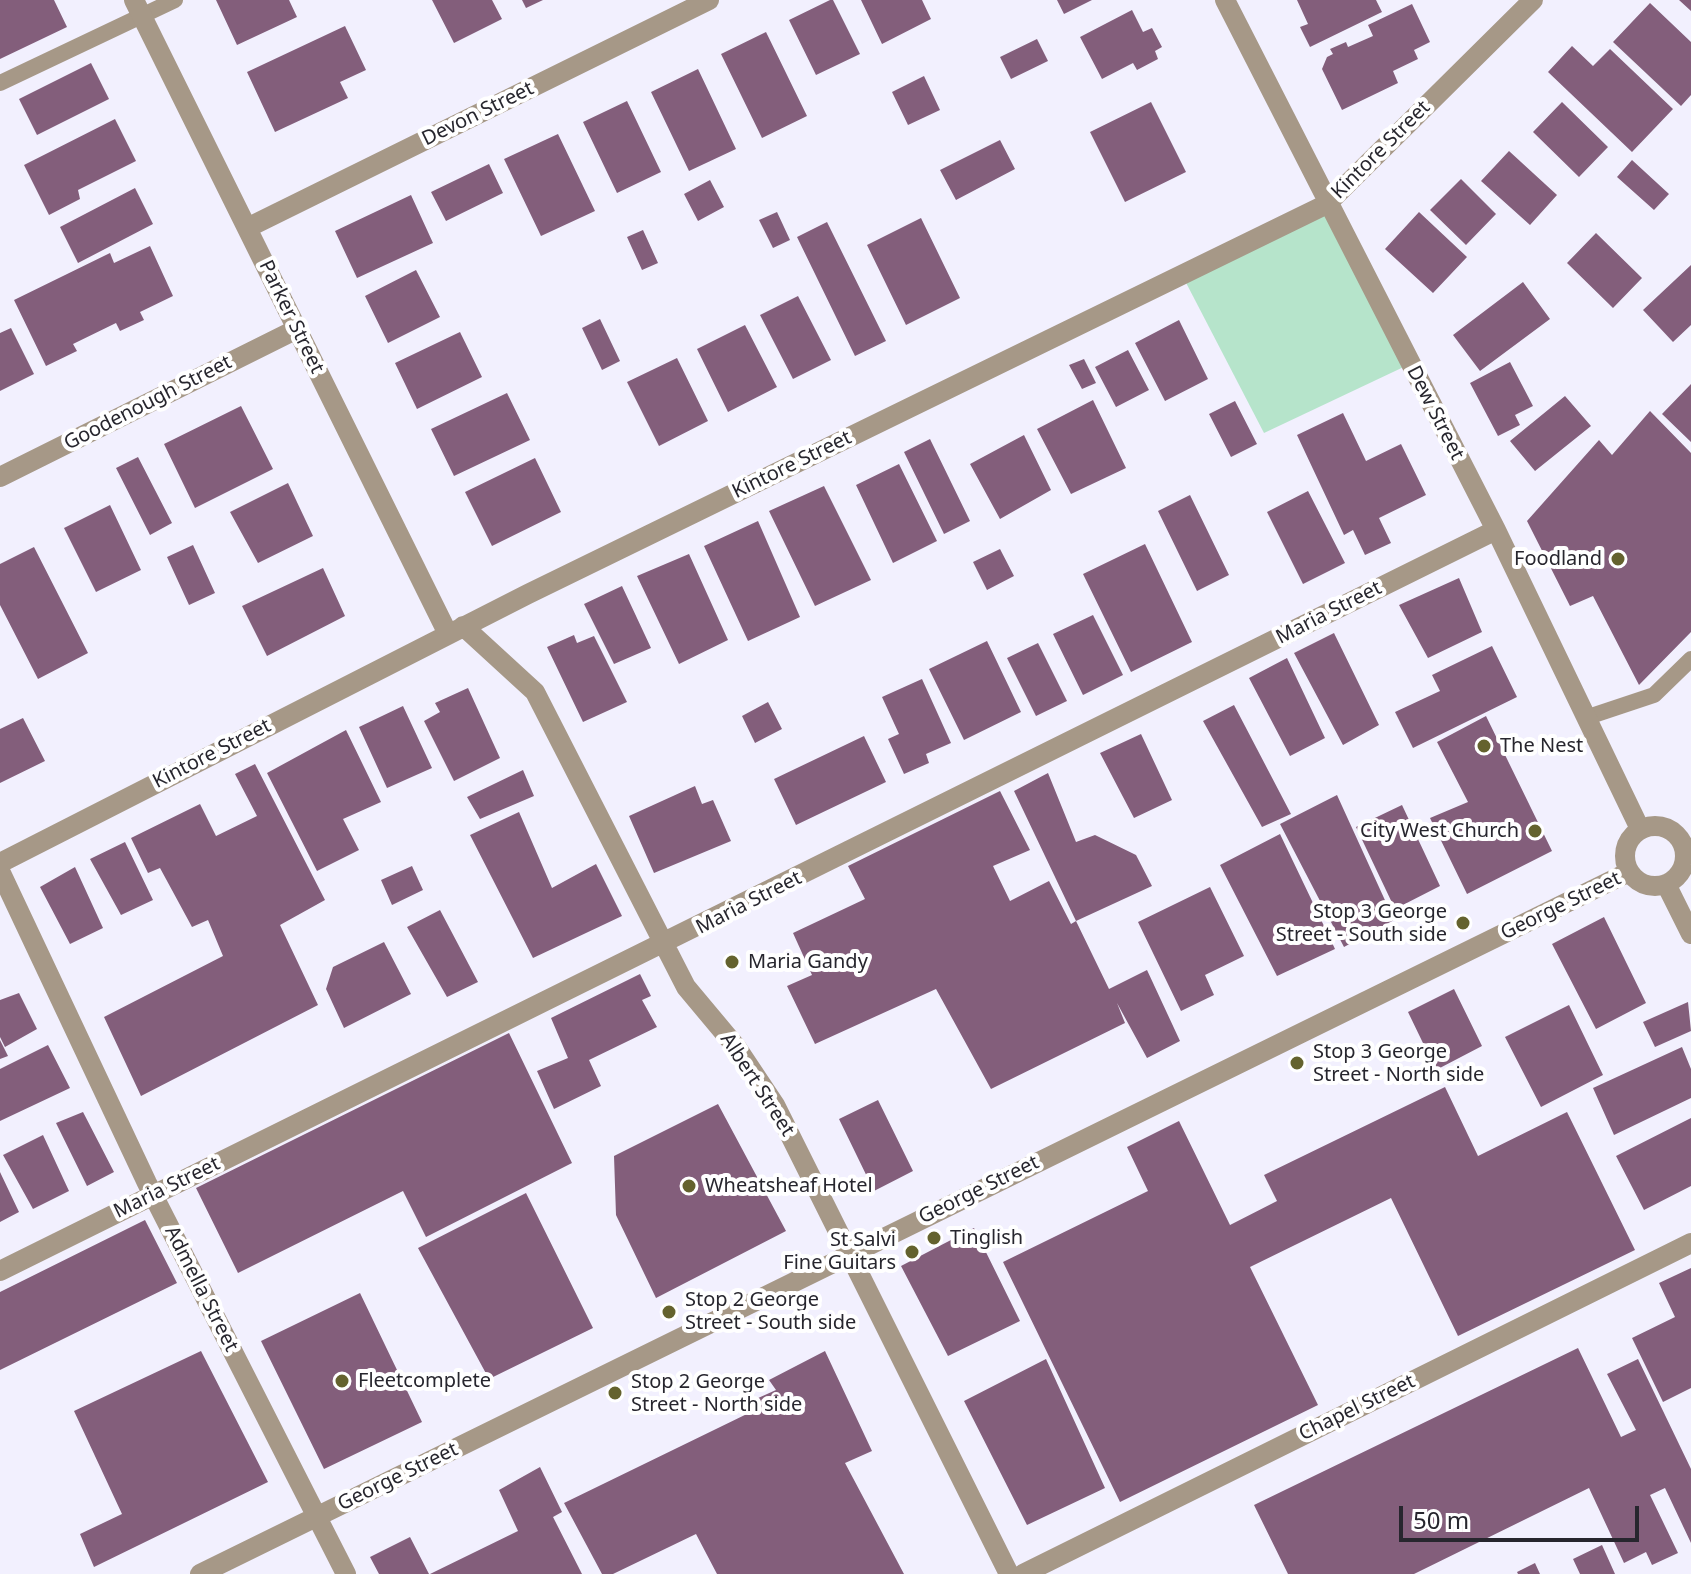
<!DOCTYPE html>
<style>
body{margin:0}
#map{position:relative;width:1691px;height:1574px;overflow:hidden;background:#f2f0fe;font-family:"Noto Sans",sans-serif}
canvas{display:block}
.scale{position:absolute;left:1399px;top:1506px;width:240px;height:36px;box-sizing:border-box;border:4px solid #27262e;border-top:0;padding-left:10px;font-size:24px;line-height:28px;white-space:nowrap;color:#27262e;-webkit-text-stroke:6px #fff;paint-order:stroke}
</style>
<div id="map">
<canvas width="1691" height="1574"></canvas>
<div class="scale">50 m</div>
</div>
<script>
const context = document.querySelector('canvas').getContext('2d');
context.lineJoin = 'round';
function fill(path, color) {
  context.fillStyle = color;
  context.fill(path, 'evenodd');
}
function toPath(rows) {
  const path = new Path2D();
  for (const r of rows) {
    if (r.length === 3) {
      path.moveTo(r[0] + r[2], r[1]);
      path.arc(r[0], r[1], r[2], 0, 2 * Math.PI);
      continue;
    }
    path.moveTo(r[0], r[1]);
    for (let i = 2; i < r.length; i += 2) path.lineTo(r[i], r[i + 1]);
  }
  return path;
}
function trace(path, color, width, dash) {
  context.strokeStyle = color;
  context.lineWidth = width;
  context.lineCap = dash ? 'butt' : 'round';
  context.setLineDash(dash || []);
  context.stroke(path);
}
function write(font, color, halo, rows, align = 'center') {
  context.font = font + ' "Noto Sans",sans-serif';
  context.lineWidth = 8;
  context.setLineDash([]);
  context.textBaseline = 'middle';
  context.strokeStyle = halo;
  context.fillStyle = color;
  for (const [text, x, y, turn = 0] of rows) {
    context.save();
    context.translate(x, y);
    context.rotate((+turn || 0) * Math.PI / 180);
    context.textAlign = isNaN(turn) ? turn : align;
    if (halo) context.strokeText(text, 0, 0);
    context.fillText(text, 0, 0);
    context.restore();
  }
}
const green = toPath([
 [1327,204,1410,364,1264,433,1182,275]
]);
const building = toPath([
 [0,0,54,0,67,27,0,59],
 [216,0,289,0,297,17,237,45],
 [432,0,492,0,502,19,454,43],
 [522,0,543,0,526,8],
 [830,0,833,0,860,54,816,75,789,20],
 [861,0,922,0,931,19,882,44],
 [1057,0,1092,0,1064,14],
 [1297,0,1376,0,1382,12,1310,47,1300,27,1308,24],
 [1679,0,1691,0,1691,11],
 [1650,3,1691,42,1691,95,1681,106,1613,42],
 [1412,4,1430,42,1414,50,1418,59,1393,71,1398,83,1342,110,1322,69,1327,57,1333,54,1330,49,1346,42,1348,47,1373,36,1368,25],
 [1132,10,1143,32,1152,28,1162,47,1155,51,1158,59,1137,70,1133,63,1102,79,1080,37],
 [345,26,366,70,340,82,348,98,275,132,247,72],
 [766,32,807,116,762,138,721,54],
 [1037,39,1048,61,1011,79,1000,57],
 [1572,46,1593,66,1610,49,1673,109,1632,152,1548,72],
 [91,63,109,99,37,135,19,99],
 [698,69,736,149,689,171,651,92],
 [924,76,940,110,908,125,892,92],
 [627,101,661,172,617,193,583,122],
 [1151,102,1186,172,1125,202,1090,132],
 [1562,102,1608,147,1579,177,1533,132],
 [115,119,136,161,78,190,80,199,49,215,24,165],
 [558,134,595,211,541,236,504,159],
 [1000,140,1015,169,956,200,940,170],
 [1509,151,1557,195,1530,225,1481,181],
 [1632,160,1669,194,1654,210,1617,177],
 [489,164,503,193,446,221,431,192],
 [1461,179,1496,214,1466,245,1430,210],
 [710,180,724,207,698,221,684,194],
 [135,188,153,224,78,263,60,227],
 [411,195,433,243,357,278,335,231],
 [777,212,790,240,773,248,759,220],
 [1419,212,1467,257,1433,293,1385,249],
 [921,218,960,298,906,325,867,245],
 [827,222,886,341,855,356,797,237],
 [643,230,658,263,642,270,627,237],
 [1596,233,1642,278,1613,308,1567,263],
 [150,246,173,296,140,312,144,320,120,331,116,323,73,344,77,351,46,366,14,300,110,253,114,263],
 [1691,265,1691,325,1673,342,1643,310],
 [416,270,440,317,388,343,365,296],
 [1523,282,1550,319,1480,371,1453,335],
 [798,296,831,360,793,379,760,315],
 [600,319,620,361,602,370,582,328],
 [1179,320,1208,379,1165,401,1135,343],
 [745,325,777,387,728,412,697,349],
 [11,328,34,374,0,391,0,333],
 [460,332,482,377,417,409,395,363],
 [1128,350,1149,390,1116,407,1095,367],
 [677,358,708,421,659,446,627,382],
 [1084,359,1096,383,1082,389,1069,365],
 [1510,362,1533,406,1515,415,1520,425,1498,436,1470,383],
 [1691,384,1691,442,1662,414],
 [507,393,530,440,454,476,431,429],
 [1565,396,1591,426,1535,471,1510,441],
 [1093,400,1126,468,1071,494,1037,429],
 [1235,401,1257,444,1231,457,1209,414],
 [241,406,273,469,195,508,164,444],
 [1650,411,1691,453,1691,632,1639,685,1593,596,1570,606,1527,521,1599,440,1612,455],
 [1343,413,1366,461,1401,444,1426,495,1379,518,1391,543,1365,555,1353,530,1344,535,1297,435],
 [1024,435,1051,490,1000,519,970,464],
 [930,439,970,521,944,534,904,452],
 [138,457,172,523,150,535,116,468],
 [535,458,561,512,492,546,465,492],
 [899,464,937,541,893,563,856,485],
 [288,483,313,536,258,563,230,512],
 [824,486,871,580,815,606,769,511],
 [1308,491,1345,563,1303,584,1267,512],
 [1190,495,1229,575,1197,591,1158,511],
 [110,505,141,570,96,592,64,528],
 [758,521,800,617,748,641,704,546],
 [1145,544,1192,642,1131,672,1083,574],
 [193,545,215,593,189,605,167,557],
 [34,547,88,653,38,679,0,605,0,564],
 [1000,549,1014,576,987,590,973,562],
 [689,554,728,640,679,664,637,576],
 [323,568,345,616,267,656,242,606],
 [1459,578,1482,632,1428,658,1399,605],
 [622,586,651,648,614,664,584,604],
 [1093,615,1123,675,1083,695,1053,634],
 [1334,633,1379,725,1343,745,1294,653],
 [574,635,577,643,594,636,627,702,583,722,547,647],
 [987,641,1021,712,964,740,929,669],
 [1038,643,1067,701,1036,716,1007,658],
 [1492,646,1517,697,1413,748,1395,712,1440,691,1432,675],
 [1287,658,1325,738,1290,756,1249,678],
 [922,679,951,743,926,754,929,763,904,774,888,739,899,734,882,697],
 [468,688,500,758,454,781,424,721,440,712,435,703],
 [768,702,782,729,755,743,742,716],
 [1234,705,1291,814,1262,827,1203,721],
 [403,706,432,768,387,788,359,727],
 [1486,716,1552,851,1467,894,1430,818,1468,802,1437,742],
 [23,718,45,761,0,783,0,729],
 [346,730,381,802,343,819,359,850,317,871,267,773],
 [1141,734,1172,800,1134,818,1100,753],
 [864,736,886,782,796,825,774,779],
 [255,764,325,900,280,925,318,1005,141,1096,104,1017,223,956,208,920,192,927,160,868,148,873,131,838,200,804,216,836,257,816,235,774],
 [523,770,534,796,480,819,467,797],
 [1048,773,1076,842,1095,835,1136,855,1152,886,1076,921,1014,791],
 [695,786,702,804,713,800,731,841,654,873,629,816],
 [1000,791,1030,850,993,866,1010,901,1049,881,1071,924,1076,921,1109,989,1147,970,1180,1041,1147,1058,1117,1003,1125,1023,991,1089,936,989,815,1044,787,986,812,975,793,933,865,899,848,866],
 [1337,795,1394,920,1344,947,1280,824],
 [1402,805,1440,886,1395,909,1356,827],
 [519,812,552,888,596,864,622,916,533,958,470,835],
 [1280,834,1335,949,1277,976,1220,865],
 [125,842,153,900,121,915,90,859],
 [412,866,423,890,392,905,381,880],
 [75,867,103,928,70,944,40,887],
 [1210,887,1244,956,1205,975,1214,995,1181,1011,1138,922],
 [440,910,478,982,447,997,407,927],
 [1604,917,1646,1003,1596,1029,1552,944],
 [384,942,411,994,344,1028,326,989,333,967],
 [640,974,651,996,642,1000,657,1027,589,1060,601,1086,554,1109,537,1071,568,1058,551,1018],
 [1454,989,1482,1046,1436,1070,1408,1012],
 [19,993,37,1029,5,1047,0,1037,0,1000],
 [1688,1002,1691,1031,1655,1047,1643,1022],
 [1569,1005,1603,1075,1541,1107,1505,1037],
 [509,1033,572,1163,426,1237,403,1191,238,1273,196,1188],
 [0,1040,8,1056,0,1059],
 [48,1045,70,1088,0,1121,0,1069],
 [1682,1047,1691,1069,1691,1098,1614,1135,1593,1088],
 [1445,1087,1478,1156,1567,1112,1635,1250,1458,1336,1391,1198,1250,1267,1318,1405,1120,1502,1003,1262,1148,1191,1127,1147,1179,1121,1230,1225,1277,1201,1264,1175],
 [878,1100,913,1171,874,1191,839,1119],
 [718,1104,786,1231,656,1298,616,1215,614,1156],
 [83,1112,114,1172,87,1186,56,1123],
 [1691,1118,1691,1186,1644,1210,1616,1156],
 [43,1135,69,1191,33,1209,3,1155],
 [0,1172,19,1212,0,1222],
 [526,1193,593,1328,489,1379,418,1248],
 [145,1220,177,1283,0,1370,0,1292],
 [974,1228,1020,1321,948,1356,901,1266],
 [1691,1268,1691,1388,1663,1402,1632,1338,1675,1317,1659,1283],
 [360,1293,422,1422,324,1469,261,1341],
 [1578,1348,1621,1437,1636,1430,1607,1374,1638,1359,1691,1469,1691,1543,1665,1488,1650,1495,1678,1553,1652,1565,1646,1552,1624,1563,1589,1488,1414,1574,1288,1574,1254,1505],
 [201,1351,268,1482,94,1567,80,1534,122,1514,74,1411],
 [825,1351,872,1451,845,1463,904,1574,717,1574,696,1534,613,1574,602,1574,564,1503,753,1411,747,1403,776,1390,769,1380],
 [1046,1359,1105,1488,1027,1525,964,1401],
 [540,1467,562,1512,553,1517,582,1574,430,1574,518,1531,499,1490],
 [410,1537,429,1574,379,1574,370,1557],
 [1602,1545,1615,1574,1580,1574,1573,1559],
 [1535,1563,1540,1574,1518,1574,1517,1572]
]);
const lane = toPath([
 [0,83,175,0],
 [1588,717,1654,695,1691,659]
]);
const street = toPath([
 [134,0,448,634],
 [1225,0,1496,530,1640,829],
 [247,228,709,0],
 [0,477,297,329],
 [463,626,535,692,686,987,737,1048,775,1105,1009,1574],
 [1655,856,30],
 [0,863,528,594,1327,204,1533,0],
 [0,871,147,1183,346,1574],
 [1666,884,1691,934],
 [0,1271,1496,530],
 [200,1574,1629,872],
 [1023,1574,1691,1243]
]);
const markers = [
 [1618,559,8,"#64622e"],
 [1484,746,8,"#64622e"],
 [1535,831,8,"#64622e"],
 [1463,923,8,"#64622e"],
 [732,962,8,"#64622e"],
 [1297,1063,8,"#64622e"],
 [689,1186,8,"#64622e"],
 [934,1238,8,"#64622e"],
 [912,1252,8,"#64622e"],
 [669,1312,8,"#64622e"],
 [342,1381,8,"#64622e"],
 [615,1393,8,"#64622e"]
];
const streetNames = [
 ["Devon Street",478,114,-26],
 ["Kintore Street",1381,150,-45],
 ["Parker Street",291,317,64],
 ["Goodenough Street",148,403,-27],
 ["Dew Street",1435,413,63],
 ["Kintore Street",792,465,-26],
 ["Maria Street",1329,613,-27],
 ["Kintore Street",212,754,-27],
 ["Maria Street",749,903,-27],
 ["George Street",1561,906,-26],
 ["Albert Street",757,1085,57],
 ["Maria Street",167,1188,-26],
 ["George Street",979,1190,-26],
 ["Admella Street",201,1289,63],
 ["Chapel Street",1357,1408,-26],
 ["George Street",398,1477,-26]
];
const poiNames = [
 ["Foodland",1602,559,"right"],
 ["The Nest",1500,746],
 ["City West Church",1519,831,"right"],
 ["Stop 3 George",1447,912,"right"],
 ["Street - South side",1447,935,"right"],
 ["Maria Gandy",748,962],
 ["Stop 3 George",1313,1052],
 ["Street - North side",1313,1075],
 ["Wheatsheaf Hotel",705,1186],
 ["Tinglish",950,1238],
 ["St Salvi",896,1240,"right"],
 ["Fine Guitars",896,1263,"right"],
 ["Stop 2 George",685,1300],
 ["Street - South side",685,1323],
 ["Fleetcomplete",358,1381],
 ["Stop 2 George",631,1382],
 ["Street - North side",631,1405]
];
fill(green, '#b6e4cb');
fill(building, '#835e7b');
trace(lane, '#a69887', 16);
trace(street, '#a69887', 20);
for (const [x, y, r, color] of markers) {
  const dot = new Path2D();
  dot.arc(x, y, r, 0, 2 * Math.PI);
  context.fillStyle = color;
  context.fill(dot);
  trace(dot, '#fff', 3);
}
write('20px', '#27262e', '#fff', streetNames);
write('20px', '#27262e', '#fff', poiNames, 'left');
</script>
